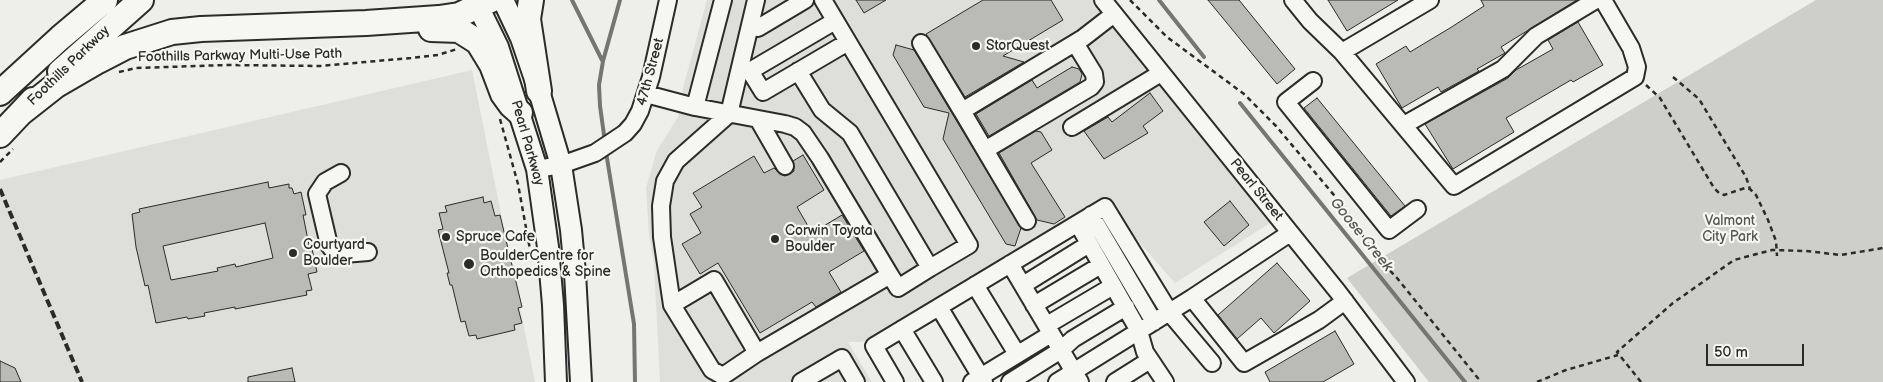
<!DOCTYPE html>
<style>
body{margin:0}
#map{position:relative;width:1883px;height:382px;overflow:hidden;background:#eeeeea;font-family:"Balsamiq Sans",sans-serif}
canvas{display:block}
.scale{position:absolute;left:1706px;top:344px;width:98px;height:22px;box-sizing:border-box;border:2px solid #2b2b2b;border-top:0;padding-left:6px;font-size:15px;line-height:18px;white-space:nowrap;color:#2b2b2b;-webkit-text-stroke:4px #f6f6f2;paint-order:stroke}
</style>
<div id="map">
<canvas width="1883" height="382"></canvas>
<div class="scale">50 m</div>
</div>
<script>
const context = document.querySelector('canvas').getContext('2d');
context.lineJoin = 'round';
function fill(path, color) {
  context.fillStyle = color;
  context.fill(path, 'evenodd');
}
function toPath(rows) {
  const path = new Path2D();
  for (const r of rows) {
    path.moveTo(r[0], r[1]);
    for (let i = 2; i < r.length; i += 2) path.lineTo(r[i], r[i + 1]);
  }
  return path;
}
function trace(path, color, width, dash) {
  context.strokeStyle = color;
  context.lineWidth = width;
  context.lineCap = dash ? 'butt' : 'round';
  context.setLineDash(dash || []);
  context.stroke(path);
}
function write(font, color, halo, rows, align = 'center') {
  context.font = font + ' "Balsamiq Sans",sans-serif';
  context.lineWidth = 4.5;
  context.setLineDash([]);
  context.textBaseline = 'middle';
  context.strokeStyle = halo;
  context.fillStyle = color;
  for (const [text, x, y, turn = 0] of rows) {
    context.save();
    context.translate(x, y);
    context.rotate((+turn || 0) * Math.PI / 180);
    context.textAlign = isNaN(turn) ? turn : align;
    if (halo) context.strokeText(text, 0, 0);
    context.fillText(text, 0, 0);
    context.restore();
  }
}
const built = toPath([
 [707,0,1093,0,1270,223,1175,283,1102,200,862,342,848,342,872,382,660,382,654,265,649,235,646,188,657,150,678,117,683,88],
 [472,70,535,382,0,382,0,180]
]);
const green = toPath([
 [1816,0,1883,0,1883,382,1429,382,1347,278]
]);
const stream = toPath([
 [572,0,602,60],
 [1159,0,1204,57],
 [1240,103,1465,382],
 [605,142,600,106,599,85,603,61,620,0],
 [606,152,634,324,635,382]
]);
const building = toPath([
 [856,0,886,0,864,13,856,0],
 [983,0,1051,0,1063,20,1003,56,1024,62,965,97,926,34,983,0],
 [1208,0,1239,0,1295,69,1277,84,1208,0],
 [1328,0,1398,0,1347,31,1328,0],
 [1481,0,1577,0,1501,47,1505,53,1477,69,1479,71,1441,92,1438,87,1402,108,1376,64,1406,46,1410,52,1450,28,1484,6,1481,0],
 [1578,22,1603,65,1573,82,1571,80,1506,118,1514,132,1453,169,1425,124,1508,78,1516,70,1553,49,1548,40,1578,22],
 [896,45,914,50,1021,228,1015,246,1006,244,943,139,949,113,924,107,893,55,896,45],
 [1072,67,1079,69,1082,74,1080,82,989,136,976,114,1032,80,1037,88,1072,67],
 [1150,93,1163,111,1143,126,1148,133,1104,159,1084,131,1108,117,1112,122,1150,93],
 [1317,98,1405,206,1391,216,1304,108,1317,98],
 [1036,131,1041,132,1052,150,1031,163,1065,217,1054,224,1037,220,999,153,1036,131],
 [803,155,824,190,797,207,812,233,842,215,864,251,829,272,841,292,816,307,812,302,760,333,718,263,700,274,682,244,701,233,690,214,702,207,693,193,754,156,764,173,774,168,780,174,785,176,790,174,794,171,793,161,803,155],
 [268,182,269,188,289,184,289,188,292,188,294,194,301,192,306,215,303,215,310,250,312,249,317,272,308,274,312,290,306,291,307,295,235,309,235,307,204,313,205,316,188,319,187,317,156,323,148,285,145,286,136,247,132,214,140,212,139,209,268,182],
 [265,223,273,258,236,267,235,264,217,268,218,271,171,280,163,246,265,223],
 [483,197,484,203,491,201,495,216,500,215,522,307,518,308,522,323,514,325,515,330,477,339,476,335,469,336,465,321,461,322,452,285,450,285,447,273,449,273,438,230,443,229,439,213,447,212,445,206,483,197],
 [1230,201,1249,225,1224,246,1204,222,1230,201],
 [1277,263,1310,301,1274,333,1261,318,1237,339,1218,315,1277,263],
 [1335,331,1354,364,1323,382,1270,382,1265,372,1335,331],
 [0,361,15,368,21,382,0,382,0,361],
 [292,368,295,382,248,382,248,377,292,368]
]);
const path = toPath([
 [1130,0,1167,37,1244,94,1276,126,1344,207,1376,256,1397,278,1481,382],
 [119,72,136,68,227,65,320,66,411,58,438,55,457,49],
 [1673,77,1699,99,1746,177,1750,189],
 [1646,85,1660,98,1714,188,1719,193,1724,195,1745,188,1750,189,1756,195,1768,220,1776,241,1777,256],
 [500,119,518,184,531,255],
 [0,162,13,149],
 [1537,382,1566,370,1618,355],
 [1641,382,1617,352,1673,303,1734,260,1772,250,1806,251,1841,255,1883,248]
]);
const minor = toPath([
 [1103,0,1338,292,1406,382],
 [1293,0,1310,21,1342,52,1454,186,1635,77,1637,67,1631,48,1603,0],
 [750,26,758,28,805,0],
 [921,43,962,111,1083,38,1114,14],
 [1342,52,1430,0],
 [740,69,750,71,835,21],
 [750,71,763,92,848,42],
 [798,71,822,110,850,133,930,268,969,245,823,0],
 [1313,81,1286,102,1389,230,1417,209],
 [646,94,695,107,723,0],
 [695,107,785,124,795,127,803,133,820,158,890,275,757,353],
 [962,111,1027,221],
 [758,119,785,166],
 [1404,125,1503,69,1536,36,1596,0],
 [1072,127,1161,73],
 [985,150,1091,87,1095,82,1094,74,1075,43],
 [537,169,561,165,595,153,625,133,633,124,640,111,651,77,668,0],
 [341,173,325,182,317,194,329,245,332,249,344,254,368,252],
 [1091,215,1154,322],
 [1078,224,1139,331,1145,352,1165,382],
 [1290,233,1192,298,1244,363,1319,320,1345,301],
 [1010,264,1080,382],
 [890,275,898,288,930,268],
 [975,285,1017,354],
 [1023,285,1089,244],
 [672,305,714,280,757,353,723,376],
 [1034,305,1101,265],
 [939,307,984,382],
 [1047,325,1113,286],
 [902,329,934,382],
 [723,376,712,370,672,305,662,237,661,206,665,181,676,161,729,114,756,0],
 [801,382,842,358,856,382],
 [895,382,874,346,1105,207,1170,313,1212,363],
 [972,382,1051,334],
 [1010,382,1061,350,1073,339,1126,307],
 [1057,382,1192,298],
 [1115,382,1150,360]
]);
const major = toPath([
 [475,0,498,47,537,169,548,247,553,305,556,382],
 [503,0,521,38,539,91,561,165,571,230,575,273,581,382]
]);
const highway = toPath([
 [531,0,528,19,539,91],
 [431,29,459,30,478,42,492,65,503,94,511,105,520,113],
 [60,72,141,0],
 [0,93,60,38,105,0],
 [22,112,55,86,98,61,125,47,172,32,201,29,366,23,439,18,459,15,491,0],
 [0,135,33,100]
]);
const rail = toPath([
 [0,189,82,382]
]);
const markers = [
 [976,46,5,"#2b2b2b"],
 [446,237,5,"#2b2b2b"],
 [775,239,5,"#2b2b2b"],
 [293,253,5,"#2b2b2b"],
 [469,264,6,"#2b2b2b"]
];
const poiNames = [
 ["StorQuest",986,46],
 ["Corwin Toyota",785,231],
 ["Boulder",785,247],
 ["Spruce Cafe",456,237],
 ["Courtyard",303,245],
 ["Boulder",303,261],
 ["BoulderCentre for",480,256],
 ["Orthopedics & Spine",480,272]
];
const streetNames = [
 ["Foothills Parkway Multi-Use Path",240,56,-1],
 ["Foothills Parkway",69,66,-44],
 ["47th Street",651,72,-75],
 ["Pearl Parkway",527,143,74],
 ["Pearl Street",1256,190,51]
];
const parkNames = [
 ["Valmont",1730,221],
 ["City Park",1730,237]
];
const waterNames = [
 ["Goose Creek",1361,235,51]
];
fill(built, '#dededb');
fill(green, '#cececa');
trace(stream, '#757573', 4);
fill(building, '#babab7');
trace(building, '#2b2b2b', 1);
trace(minor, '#2b2b2b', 20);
trace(major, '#2b2b2b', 24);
trace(highway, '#2b2b2b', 28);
trace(path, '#2b2b2b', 2.5, [5, 4]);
trace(minor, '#f6f6f2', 16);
trace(major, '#f6f6f2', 20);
trace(highway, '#f6f6f2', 24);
trace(rail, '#2b2b2b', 4, [8, 4]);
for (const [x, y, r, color] of markers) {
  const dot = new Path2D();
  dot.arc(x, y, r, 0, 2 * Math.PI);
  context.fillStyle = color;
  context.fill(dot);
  trace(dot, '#f6f6f2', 2);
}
write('14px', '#2b2b2b', '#f6f6f2', poiNames, 'left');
write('14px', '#2b2b2b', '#f6f6f2', streetNames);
write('14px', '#545453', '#f6f6f2', parkNames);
write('italic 15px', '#565655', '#f6f6f2', waterNames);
</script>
